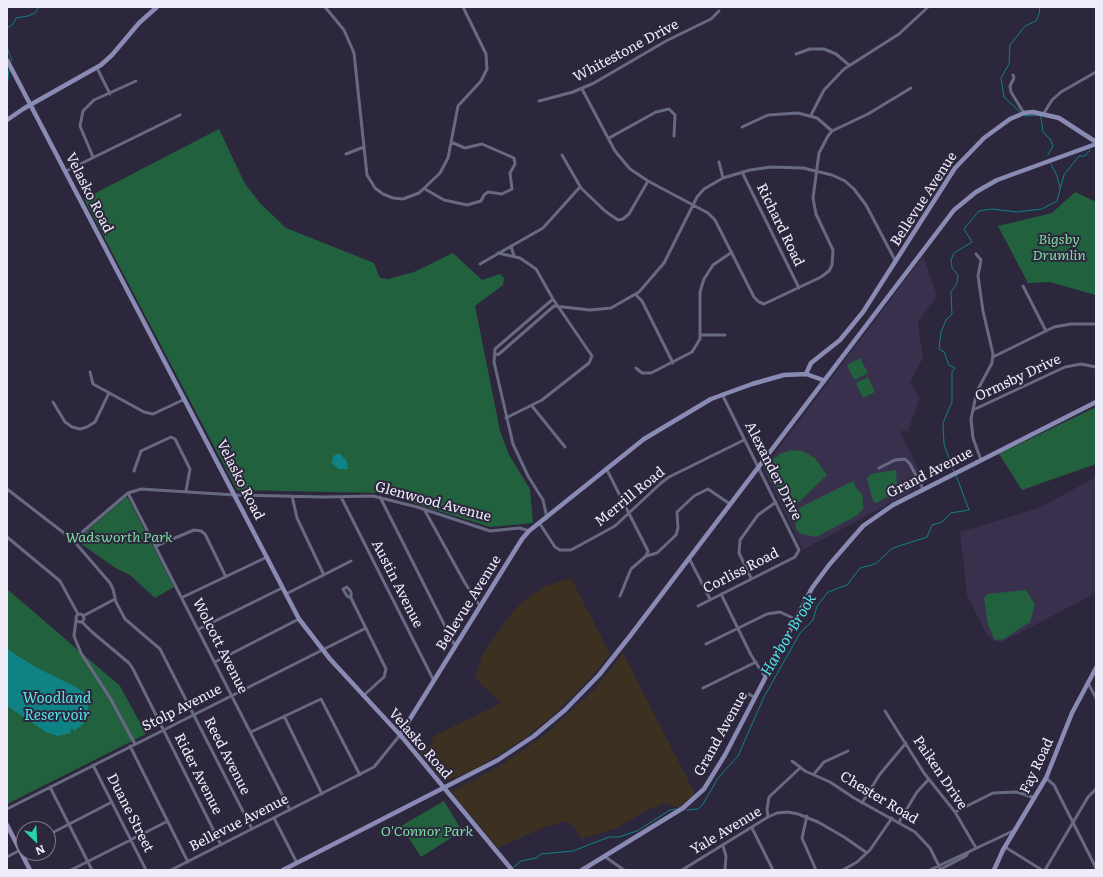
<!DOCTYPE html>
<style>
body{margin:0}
#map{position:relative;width:1103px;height:877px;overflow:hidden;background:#2d273d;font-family:Literata,serif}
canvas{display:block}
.frame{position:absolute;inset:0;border:8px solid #efecfa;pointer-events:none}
.north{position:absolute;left:16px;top:821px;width:40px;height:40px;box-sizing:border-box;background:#2d273d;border:1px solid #7b7689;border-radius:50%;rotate:156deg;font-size:11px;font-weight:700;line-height:16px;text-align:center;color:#efecfa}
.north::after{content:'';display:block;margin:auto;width:14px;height:18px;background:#26d5ae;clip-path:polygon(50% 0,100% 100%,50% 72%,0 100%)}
</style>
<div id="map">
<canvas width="1103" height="877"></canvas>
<div class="frame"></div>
<div class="north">N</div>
</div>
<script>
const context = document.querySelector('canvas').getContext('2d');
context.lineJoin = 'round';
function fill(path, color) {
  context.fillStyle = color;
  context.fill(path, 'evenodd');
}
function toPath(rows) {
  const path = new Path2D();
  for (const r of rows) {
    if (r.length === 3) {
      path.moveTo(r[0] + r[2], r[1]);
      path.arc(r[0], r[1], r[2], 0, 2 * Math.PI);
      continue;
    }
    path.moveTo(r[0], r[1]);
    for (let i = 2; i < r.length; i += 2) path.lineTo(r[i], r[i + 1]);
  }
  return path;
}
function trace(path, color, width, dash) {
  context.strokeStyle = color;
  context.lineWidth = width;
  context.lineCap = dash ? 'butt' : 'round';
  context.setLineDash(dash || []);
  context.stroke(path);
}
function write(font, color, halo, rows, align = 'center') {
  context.font = font + ' Literata,serif';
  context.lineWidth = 4;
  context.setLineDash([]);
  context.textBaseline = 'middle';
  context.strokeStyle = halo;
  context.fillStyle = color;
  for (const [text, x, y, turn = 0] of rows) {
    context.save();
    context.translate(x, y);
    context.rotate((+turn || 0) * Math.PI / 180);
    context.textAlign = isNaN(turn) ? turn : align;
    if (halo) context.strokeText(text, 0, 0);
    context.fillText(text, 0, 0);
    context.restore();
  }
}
const commercial = toPath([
 [571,578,610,654,585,684,550,718,524,739,477,768,444,782,419,753,434,743,430,738,501,703,475,678,484,652,513,611,527,598,546,586],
 [623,653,695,794,679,808,665,803,648,810,616,828,581,839,575,827,564,821,540,829,498,848,452,793,452,791,500,766,546,734,595,689]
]);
const built = toPath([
 [923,256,937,295,918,323,923,358,910,382,920,397,908,431,900,431,925,484,803,550,763,469],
 [1096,477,1096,593,1002,642,994,641,987,635,967,595,960,532,1039,508]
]);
const green = toPath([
 [219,129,245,184,261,204,286,228,374,263,380,278,388,279,414,272,453,253,482,280,500,274,504,278,503,285,475,306,500,431,509,455,530,489,533,523,490,527,381,493,237,490,84,199],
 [1075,192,1096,202,1096,295,1049,282,1028,283,998,226,1052,213],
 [860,358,868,373,854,380,847,365],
 [868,377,875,392,863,398,856,383],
 [1096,407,1096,464,1022,490,999,454],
 [791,450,802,451,815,458,827,475,797,504,792,503,771,482,766,470,772,460,780,454],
 [896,470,897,486,892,494,876,503,873,501,867,479,870,474],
 [853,481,856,488,862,494,863,502,863,509,856,516,816,537,801,534,796,529,795,517,791,512],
 [126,497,128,498,174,587,155,598,130,575,117,569,77,541,83,534],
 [7,589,120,686,146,734,7,804],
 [1026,590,1035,605,1030,622,1004,639,995,640,988,625,984,598,987,594],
 [444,801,462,831,421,857,401,826]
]);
const water = toPath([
 [339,453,347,461,348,469,339,469,332,464,333,456],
 [7,649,37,668,76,687,83,692,88,706,87,717,83,724,74,731,73,729,70,730,71,733,58,736,46,732,7,706]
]);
const stream = toPath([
 [7,28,13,24,16,18,28,16,35,13,39,7],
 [7,47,12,61],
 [7,86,9,70],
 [1020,112,1004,97,1001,78,1009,64,1010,45,1025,26,1036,21,1039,14,1040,7],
 [1024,116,1039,115,1041,117,1043,132,1050,139,1053,146,1048,155],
 [1051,164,1057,176,1060,188],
 [954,472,944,444,943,423,952,402,952,372,955,368,949,365,944,352,939,349,941,332,946,320,952,314,951,292,957,283,958,275,952,268,951,260,954,253,972,242,964,229,979,211,992,209,1017,212,1042,209,1057,201,1064,175,1079,156,1085,156,1090,150],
 [687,810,698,809,703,804,718,778,738,756,764,697,800,633,813,620,817,606,828,592,847,585,860,568,875,564,893,548,927,537,932,525,942,522,951,513,969,510,956,475],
 [514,867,521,861,536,858,541,854,573,851,609,837,619,837,637,831,670,810,676,809]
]);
const street = toPath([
 [325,7,344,30,354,53,367,175,375,188,383,194,393,198,403,199,419,193,440,173,448,158,458,106,481,81,487,69,486,54,463,7],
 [796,54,810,49,824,49,836,54,849,65],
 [97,68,110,94],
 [1013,75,1014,78,1010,86,1011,92,1024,113],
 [582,89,615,151,630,169,648,181,708,213,715,220,754,297,759,302,764,304,821,277,829,271,832,265,833,250,816,214,813,198,819,153,828,136,832,131,868,114,911,88],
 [539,101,573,92,594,83,666,41,711,19,719,11],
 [1044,113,1052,100,1061,92,1096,72],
 [811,115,824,90,844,69,899,34,928,7],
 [742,127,768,115,798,113,817,118,832,131],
 [609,138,656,112,669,109,675,115,674,136],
 [346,154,364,147],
 [562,155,581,188,605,211,618,220,623,219,629,214,648,181],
 [93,157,80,126,83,111,94,100,136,81],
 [719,162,723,178],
 [66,171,180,115],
 [742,172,799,288],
 [425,189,444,200,467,205,481,201,484,195,488,192,502,194,512,189,510,173,515,164,514,158,482,144,465,148,451,142],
 [511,246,514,256],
 [498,253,520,258,536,269,553,299,592,356,589,363,542,400,506,418],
 [976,254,981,260,978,276,983,311,993,354,992,363,977,391,971,419,973,438,981,460],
 [480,264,543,228,580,187],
 [1023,286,1046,331],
 [636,295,642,301,673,363],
 [700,335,725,335],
 [495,355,499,354,554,306,590,310,611,308,639,292,664,263,697,197,704,189,723,178,750,170,771,167,803,168,832,175,845,181,854,189,866,205,896,262],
 [993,357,1054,327,1071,324,1096,324],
 [636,368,642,373,651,373,692,352,700,339,700,292,704,279,713,265,732,252],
 [90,372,93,384,144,412,153,414,185,399],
 [53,402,65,422,72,427,80,429,87,427,95,422,109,393],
 [532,406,565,447],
 [973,410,1065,367,1081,364,1096,367],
 [606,468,648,551,646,556],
 [879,468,895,460,905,459,910,464,923,489],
 [134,471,141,451,171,437,175,439,190,469,186,491],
 [7,489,73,540,110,583,113,589,116,602,125,619,160,649,252,829],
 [128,493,290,810],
 [292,496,297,518,324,575],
 [341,497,434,681],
 [380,497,455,646],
 [424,509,465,583,480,606],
 [547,518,543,500,528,476,513,444,494,362,495,349,553,299],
 [540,524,555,547,560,550,571,550,615,526,661,483,669,477,744,440],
 [7,537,60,581,78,614],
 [73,540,128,493,141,489,235,495,325,497,373,496,417,507,484,529,490,531,520,528,529,531],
 [156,546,194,530,201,531,205,534,226,577],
 [689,558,710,599],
 [751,578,739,553,740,540,758,515,776,502],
 [347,587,351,592,351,598,347,596,343,589,347,587],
 [286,594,351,561],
 [721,594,751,655,765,677],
 [620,596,631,569,646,556,657,553,676,535,678,528,677,512,694,496,708,489,730,504],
 [183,597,267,557],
 [351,598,386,669,384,677,363,696],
 [698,606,795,557,799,550,722,394],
 [80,618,4],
 [83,616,115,599],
 [76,620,74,636,81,653,110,698,135,744],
 [82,622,92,632,129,663,133,669,221,845],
 [199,629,282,588],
 [706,644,767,614,780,612,795,619],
 [215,662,299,619],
 [1088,683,1096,698],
 [703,688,756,662],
 [885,711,924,773,955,812,976,848],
 [728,714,749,694,754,697],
 [284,716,322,794],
 [251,732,321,699,360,775],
 [130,746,188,862],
 [792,761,805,771,830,782,854,798,915,832,930,848,941,870],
 [93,765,146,870],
 [814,774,824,762,848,751],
 [1046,778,1054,785,1096,868],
 [50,787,92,870],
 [862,803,880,774,906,743],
 [7,809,366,628],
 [955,812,993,793,1017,792,1035,798],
 [807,816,802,838,816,870],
 [768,817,767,809,769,797,800,768],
 [274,818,297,863],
 [899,822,917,792,929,779],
 [752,828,773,870],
 [48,835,112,802],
 [723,846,726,856,725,870],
 [1005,847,1042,870],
 [604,856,624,870],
 [7,857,24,848],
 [71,870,168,821],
 [171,870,374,767,400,735],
 [682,870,768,817,777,813,788,812,798,814,818,822,844,837,867,853],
 [843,870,857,862,870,850,892,818],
 [930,870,1015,830],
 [939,870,966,856,968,853],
 [1045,870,1088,797,1096,789]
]);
const secondary = toPath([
 [7,60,299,619,330,659,402,737,512,870],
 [7,120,23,109,101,65,112,55,139,23,157,7],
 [806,374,811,363,840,340,863,312,955,168,984,138,1010,119,1024,113,1033,112,1059,118,1096,142],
 [400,735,522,539,529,531,644,439,711,399,752,384,784,375,806,374,823,380],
 [7,825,30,870],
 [283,870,498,760,534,736,565,710,599,675,630,636,954,210,976,192,997,180,1096,144],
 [582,870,683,808,704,789,725,755,812,588,829,565,863,526,893,505,1096,402],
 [994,870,1003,850,1046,778,1072,713,1096,668]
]);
const streetNames = [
 ["Whitestone Drive",626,51,-28],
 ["Velasko Road",89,193,63],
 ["Bellevue Avenue",924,199,-57],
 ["Richard Road",780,225,64],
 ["Ormsby Drive",1018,378,-25],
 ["Alexander Drive",773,471,63],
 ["Grand Avenue",930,473,-27],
 ["Velasko Road",240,480,63],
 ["Merrill Road",630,497,-39],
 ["Glenwood Avenue",433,502,15],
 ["Corliss Road",741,571,-27],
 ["Austin Avenue",397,584,63],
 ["Bellevue Avenue",469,603,-58],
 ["Wolcott Avenue",220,646,63],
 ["Stolp Avenue",182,708,-27],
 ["Grand Avenue",721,734,-61],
 ["Velasko Road",420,744,49],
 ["Reed Avenue",227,756,63],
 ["Fay Road",1037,766,-65],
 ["Paiken Drive",940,773,56],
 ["Rider Avenue",198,774,63],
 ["Chester Road",879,798,31],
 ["Duane Street",130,813,63],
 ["Bellevue Avenue",239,823,-27],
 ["Yale Avenue",726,831,-31]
];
const parkNames = [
 ["Bigsby",1059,240],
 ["Drumlin",1059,256],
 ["Wadsworth Park",119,538],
 ["O'Connor Park",427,832]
];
const waterNames = [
 ["Harbor Brook",789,635,-59],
 ["Woodland",57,699],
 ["Reservoir",57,716]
];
fill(commercial, '#3c3121');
fill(built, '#38304c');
fill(green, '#22613e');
fill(water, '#0f8286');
trace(stream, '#0f8286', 1);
trace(street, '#686983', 3);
trace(secondary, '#8a8bb5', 4.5);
write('14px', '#efecfa', '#2d273d', streetNames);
write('italic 14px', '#7ddaa0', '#2d273d', parkNames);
write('italic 15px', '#53e3e8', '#2d273d', waterNames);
</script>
